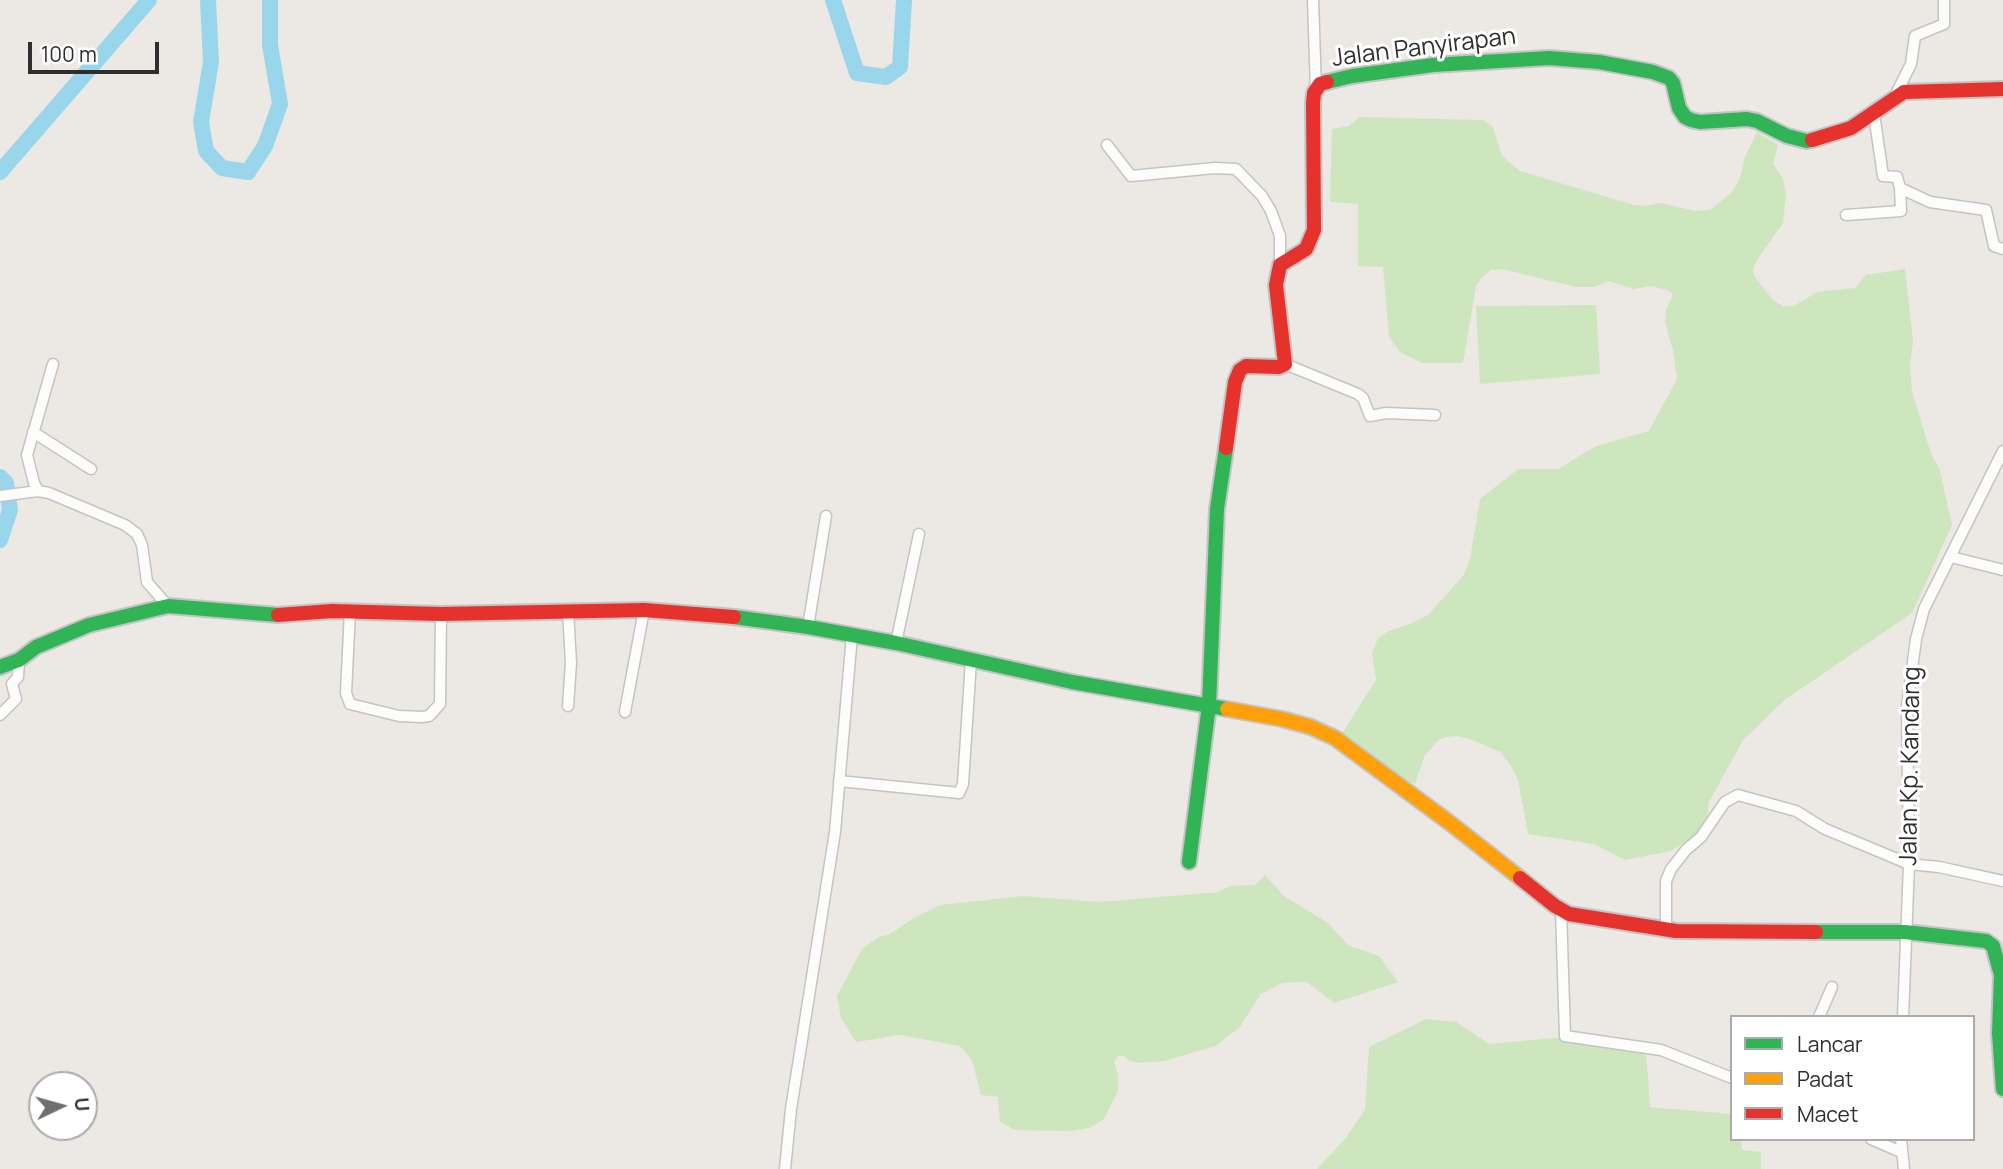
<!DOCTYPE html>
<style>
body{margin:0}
#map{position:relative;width:2003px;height:1169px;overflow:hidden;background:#ece8e4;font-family:Manrope,sans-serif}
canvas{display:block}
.legend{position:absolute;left:1730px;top:1015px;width:245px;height:126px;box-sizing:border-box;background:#fff;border:2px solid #ababab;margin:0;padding:9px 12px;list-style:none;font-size:21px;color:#2e2e2e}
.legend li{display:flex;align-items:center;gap:14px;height:35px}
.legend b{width:35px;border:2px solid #ababab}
.north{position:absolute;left:28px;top:1071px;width:70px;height:70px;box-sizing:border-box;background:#fff;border:2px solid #ababab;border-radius:50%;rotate:85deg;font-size:19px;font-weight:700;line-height:28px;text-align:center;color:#2e2e2e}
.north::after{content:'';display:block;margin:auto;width:24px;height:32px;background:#706f6e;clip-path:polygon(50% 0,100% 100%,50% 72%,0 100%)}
.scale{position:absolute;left:28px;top:42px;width:131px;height:32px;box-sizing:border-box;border:4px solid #2e2e2e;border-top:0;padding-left:9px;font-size:21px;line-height:24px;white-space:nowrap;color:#2e2e2e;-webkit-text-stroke:5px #fff;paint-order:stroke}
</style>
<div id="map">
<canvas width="2003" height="1169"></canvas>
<ul class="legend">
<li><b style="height:9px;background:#30b455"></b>Lancar</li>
<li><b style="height:9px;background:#ff9f0a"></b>Padat</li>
<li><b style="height:9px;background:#e5322d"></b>Macet</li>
</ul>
<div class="north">U</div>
<div class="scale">100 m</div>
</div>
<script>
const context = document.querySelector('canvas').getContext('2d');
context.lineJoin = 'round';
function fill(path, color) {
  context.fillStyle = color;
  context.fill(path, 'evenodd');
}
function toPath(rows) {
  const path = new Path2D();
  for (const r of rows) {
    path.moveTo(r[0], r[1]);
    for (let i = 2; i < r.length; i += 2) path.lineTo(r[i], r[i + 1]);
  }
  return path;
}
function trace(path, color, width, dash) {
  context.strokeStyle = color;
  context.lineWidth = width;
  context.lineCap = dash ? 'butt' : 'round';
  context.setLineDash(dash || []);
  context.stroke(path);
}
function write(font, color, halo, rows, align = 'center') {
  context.font = font + ' Manrope,sans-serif';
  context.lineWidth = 6;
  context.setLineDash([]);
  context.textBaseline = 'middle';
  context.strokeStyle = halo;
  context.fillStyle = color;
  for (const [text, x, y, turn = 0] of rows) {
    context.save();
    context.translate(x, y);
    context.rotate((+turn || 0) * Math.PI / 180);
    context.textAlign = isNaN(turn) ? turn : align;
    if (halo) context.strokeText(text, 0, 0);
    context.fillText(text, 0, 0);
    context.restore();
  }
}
const green = toPath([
 [1359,117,1483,120,1493,127,1502,156,1520,171,1634,205,1644,206,1661,203,1695,211,1710,210,1732,192,1740,178,1744,159,1757,132,1778,145,1773,164,1783,178,1786,195,1783,223,1757,260,1753,269,1755,277,1772,299,1783,306,1794,306,1817,292,1855,288,1866,275,1905,269,1913,342,1910,365,1912,391,1931,454,1939,467,1952,525,1912,613,1786,699,1743,740,1709,802,1707,820,1700,833,1671,851,1625,860,1594,844,1528,834,1518,780,1511,766,1500,752,1470,739,1456,736,1446,737,1439,740,1425,755,1415,784,1384,769,1341,735,1376,680,1372,653,1378,638,1389,631,1412,623,1428,615,1464,575,1470,559,1480,499,1518,469,1558,469,1596,446,1649,431,1677,379,1673,351,1665,322,1666,310,1673,294,1667,290,1652,286,1633,289,1609,281,1595,287,1576,287,1502,269,1491,270,1482,277,1476,286,1463,363,1422,363,1400,352,1389,337,1383,267,1358,266,1358,204,1330,202,1332,129,1349,126],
 [1596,305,1600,374,1480,384,1476,306],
 [1265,875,1284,896,1328,923,1348,945,1379,956,1398,982,1334,1003,1307,982,1282,983,1261,994,1239,1028,1215,1046,1165,1061,1139,1063,1130,1061,1124,1056,1118,1056,1114,1062,1118,1074,1118,1091,1104,1119,1090,1128,1070,1131,1015,1130,1000,1122,998,1097,981,1095,972,1060,960,1046,900,1035,856,1042,841,1018,837,996,862,949,879,937,890,934,912,919,940,905,1023,896,1098,902,1218,892,1230,886,1255,885],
 [1426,1019,1456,1022,1489,1044,1574,1036,1646,1049,1650,1107,1732,1114,1732,1139,1741,1139,1742,1150,1761,1152,1761,1169,1317,1169,1345,1139,1365,1110,1369,1047]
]);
const river = toPath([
 [208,0,211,62,201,122,206,151,222,168,248,172,265,146,280,104,270,45,270,0],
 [833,0,857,73,886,77,900,67,904,0],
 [0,172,149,0],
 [0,477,6,483,10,510,0,540]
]);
const street = toPath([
 [1313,0,1316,90],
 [1895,96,1911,64,1915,36,1944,24,1944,0],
 [1874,114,1883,176,1897,177,1900,188,1930,202,1986,210,1994,246,2003,249],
 [1107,145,1131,176,1215,168,1236,169,1262,196,1271,211,1280,236,1280,265],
 [1846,215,1901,211,1900,188],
 [1285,364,1358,394,1363,398,1370,416,1386,413,1435,415],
 [33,432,91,469],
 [38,491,34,483,27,455,53,364],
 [0,496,38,491,49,493,125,525,137,534,142,545,147,582,168,606],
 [1951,557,2003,570],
 [350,611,346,693,350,704,399,716,422,717,429,716,440,704,441,614],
 [568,611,571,663,568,706],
 [808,627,826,516],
 [896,643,919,534],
 [625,712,644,610],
 [0,715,16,699,12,684,18,677,19,660],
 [839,781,959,793,963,784,971,660],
 [1561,910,1565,1036,1661,1050,1732,1078],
 [1666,929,1666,881,1671,869,1686,850,1701,837,1725,802,1738,795,1796,811,1825,829,1909,864,1939,867,2003,881],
 [1819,1017,1832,987],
 [1903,1017,1909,864,1907,707,1916,639,1924,609,2003,451],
 [1871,1139,1901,1152],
 [1901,1139,1904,1169],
 [785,1169,791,1109,835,832,852,635]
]);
const fast = toPath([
 [1327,82,1352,76,1433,65,1549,58,1599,62,1653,72,1669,78,1673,83,1679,108,1685,117,1691,120,1700,122,1747,119,1757,121,1787,136,1807,141,1812,140],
 [734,617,808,627,896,643,1072,682,1227,709],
 [0,667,19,660,36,647,89,625,168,606,278,615],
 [1189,862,1209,705,1217,509,1226,448],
 [1816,932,1905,932,1986,941,1993,946,2001,975,1999,1033,2003,1089]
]);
const slow = toPath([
 [1227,709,1282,719,1311,727,1335,738,1450,823,1520,878]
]);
const jam = toPath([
 [1812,140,1851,128,1904,92,2003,89],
 [1226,448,1235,382,1240,370,1246,366,1279,367,1285,364,1276,285,1280,265,1306,249,1314,230,1313,103,1314,93,1320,84,1327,82],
 [278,615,332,611,441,614,644,610,734,617],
 [1520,878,1555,906,1569,914,1676,931,1816,932]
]);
const streetNames = [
 ["Jalan Panyirapan",1424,48,-7],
 ["Jalan Kp. Kandang",1911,766,-89]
];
fill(green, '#cee6be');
trace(river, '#99d6ec', 16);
trace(street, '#c5c4c5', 13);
trace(fast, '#c5c4c5', 18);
trace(slow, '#c5c4c5', 18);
trace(jam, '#c5c4c5', 18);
trace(street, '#fcfcfb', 10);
trace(fast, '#30b455', 14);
trace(slow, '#ff9f0a', 14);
trace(jam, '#e5322d', 14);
write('24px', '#2e2e2e', '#fff', streetNames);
</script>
